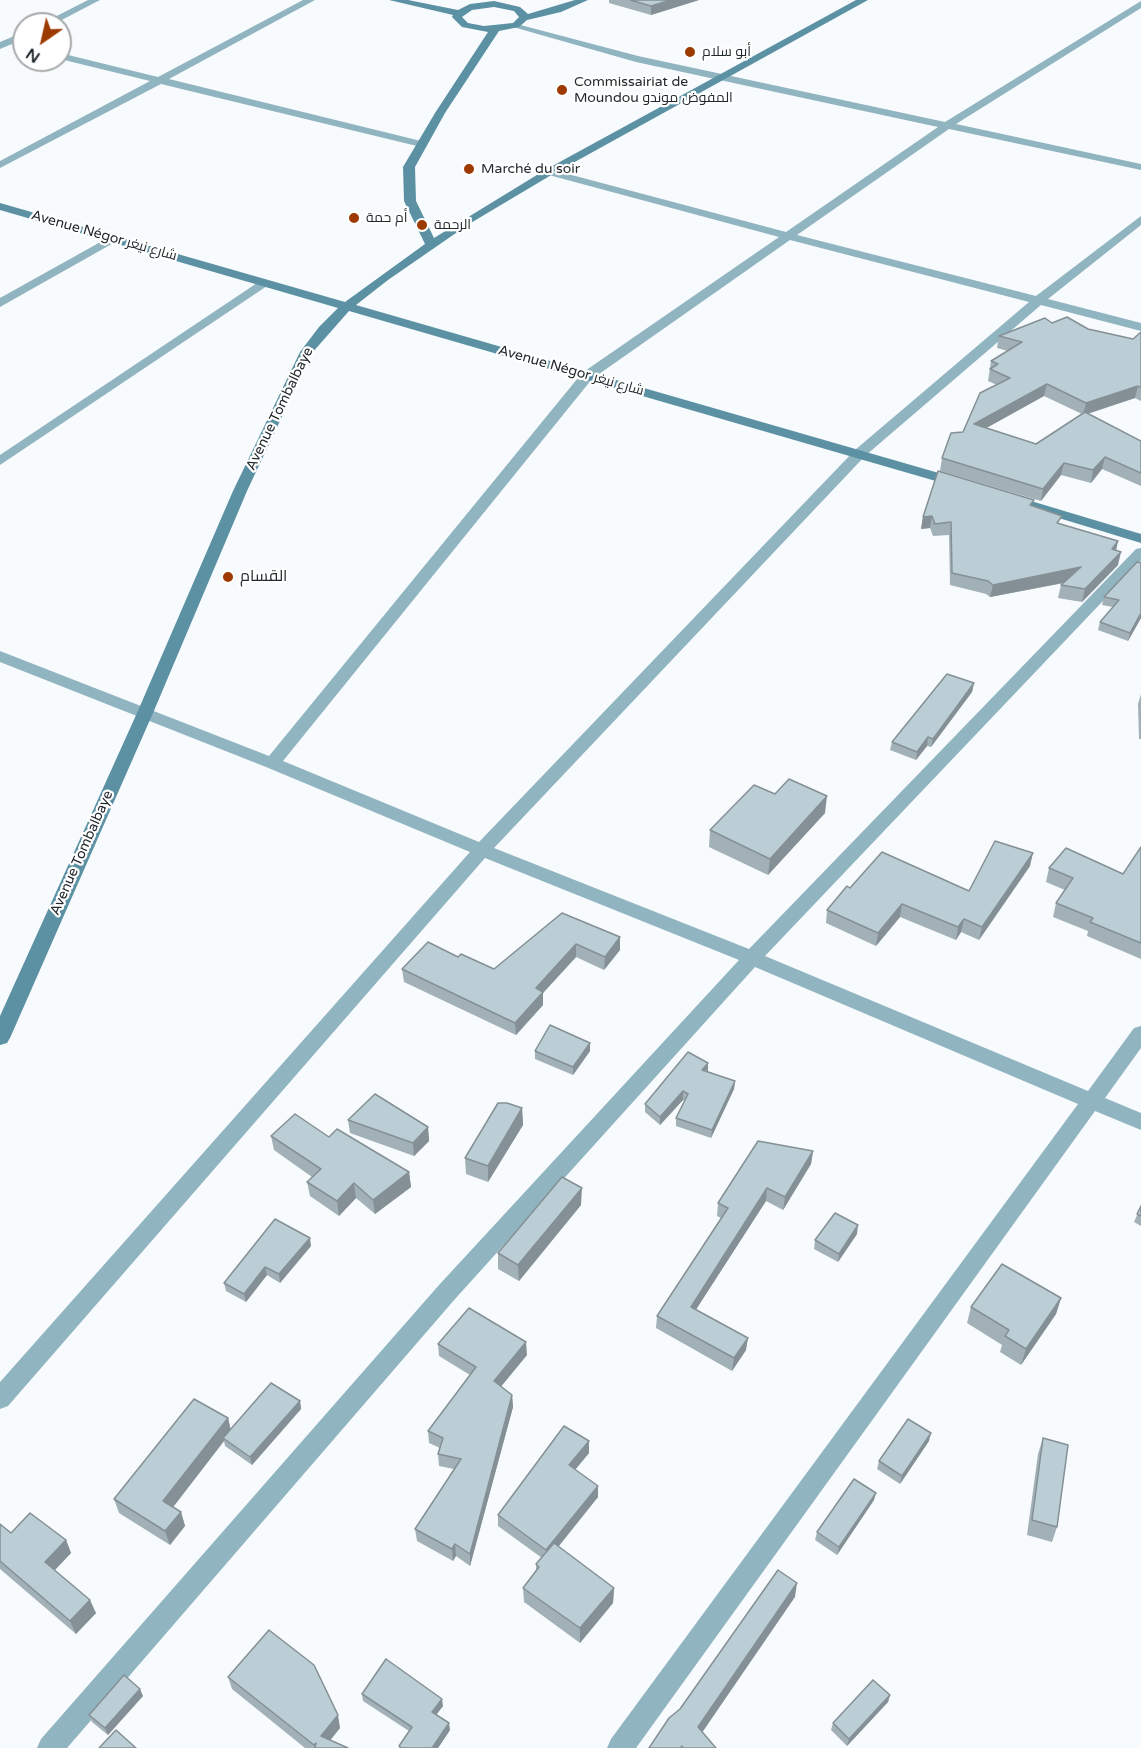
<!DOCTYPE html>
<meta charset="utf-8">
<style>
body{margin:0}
#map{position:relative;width:1141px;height:1748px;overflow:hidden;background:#f8fbfd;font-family:"Varela Round",sans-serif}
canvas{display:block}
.north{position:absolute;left:12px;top:12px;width:60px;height:60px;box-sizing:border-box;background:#fff;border:2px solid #a7aaab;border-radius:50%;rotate:214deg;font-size:16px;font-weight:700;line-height:24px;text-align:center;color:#232a2d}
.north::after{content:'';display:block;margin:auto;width:21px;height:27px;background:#9d3a00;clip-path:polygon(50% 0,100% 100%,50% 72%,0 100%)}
</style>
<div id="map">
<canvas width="1141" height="1748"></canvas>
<div class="north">N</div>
</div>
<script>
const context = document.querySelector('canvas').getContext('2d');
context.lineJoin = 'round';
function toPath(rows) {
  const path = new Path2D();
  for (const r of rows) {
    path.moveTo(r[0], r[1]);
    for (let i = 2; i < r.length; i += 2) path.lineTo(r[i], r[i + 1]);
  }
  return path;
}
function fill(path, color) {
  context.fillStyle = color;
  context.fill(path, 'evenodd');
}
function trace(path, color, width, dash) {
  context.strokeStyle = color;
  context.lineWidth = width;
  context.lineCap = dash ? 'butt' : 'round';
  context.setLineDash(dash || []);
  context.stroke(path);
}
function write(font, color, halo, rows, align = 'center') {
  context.font = font + ' "Varela Round",Cairo,sans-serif';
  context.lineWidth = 4.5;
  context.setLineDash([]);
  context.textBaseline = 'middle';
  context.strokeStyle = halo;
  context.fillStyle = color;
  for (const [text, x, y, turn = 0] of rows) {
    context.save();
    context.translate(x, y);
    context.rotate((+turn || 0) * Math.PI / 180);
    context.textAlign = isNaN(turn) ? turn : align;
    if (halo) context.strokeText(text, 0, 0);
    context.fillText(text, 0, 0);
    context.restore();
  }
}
const street = toPath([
 [88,0,100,0,54,24,41,24,88,0],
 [303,0,315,0,169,79,425,142,425,146,421,147,161,84,0,168,0,161,150,81,60,59,60,53,158,77,303,0],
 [1141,1,1141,8,956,124,1141,164,1141,170,949,129,797,235,1036,296,1141,216,1141,225,1048,299,1141,323,1141,331,1041,305,865,456,494,848,749,949,1136,549,1141,548,1141,561,765,956,1088,1091,1134,1028,1141,1026,1141,1048,1105,1098,1141,1113,1141,1130,1095,1111,636,1748,607,1748,611,1739,1078,1104,755,967,455,1299,67,1748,37,1748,41,1739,439,1285,739,960,485,858,8,1406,0,1409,0,1382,470,852,266,767,0,662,0,651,269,756,582,373,779,237,545,174,545,170,553,170,786,232,938,127,636,62,513,27,513,23,638,56,945,122,1141,1],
 [790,240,1029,302,855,450,479,842,283,761,592,379,790,240],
 [24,32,24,39,0,49,0,42,24,32],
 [113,235,119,239,117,241,0,307,0,298,113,235],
 [263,279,267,280,267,286,0,465,0,455,263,279]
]);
const secondary = toPath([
 [389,0,408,0,458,10,470,4,494,1,520,7,528,14,575,0,588,0,561,12,527,20,519,27,499,31,445,113,415,167,416,201,434,238,545,170,856,0,868,0,553,174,469,224,388,280,356,305,963,480,965,483,958,487,953,486,349,311,312,353,247,491,153,713,10,1038,7,1043,0,1045,0,1016,137,713,233,491,300,352,319,327,338,308,0,210,0,203,345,302,425,244,404,201,403,167,435,113,488,32,462,27,452,17,453,15,389,0],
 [494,7,514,11,519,17,513,23,484,26,468,23,462,17,472,10,494,7],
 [1011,495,1141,534,1141,543,1006,502,1004,499,1006,496,1011,495]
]);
const wall = toPath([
 [609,0,699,0,651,15,609,3],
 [1052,323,1088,329,1133,339,1141,332,1141,401,1135,398,1088,414,1141,441,1141,486,1102,469,1091,483,1061,475,1041,501,940,471,942,458,963,432,997,385,988,381,991,361,1008,351,997,348,999,336],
 [1044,396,1082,414,1036,444,986,428],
 [1033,506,1061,524,1118,541,1116,551,1118,565,1082,602,1058,598,1061,585,1064,583,990,597,986,594,950,585,949,535,933,536,930,528,921,529,923,517],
 [1141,563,1141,618,1128,641,1098,630,1100,622,1113,607,1102,605,1104,597],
 [974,683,972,692,931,747,927,746,916,760,890,750,892,742],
 [1141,694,1141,739,1139,739,1138,704],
 [775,794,825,813,768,875,709,847,710,830],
 [1141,847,1141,959,1087,936,1088,931,1053,917,1056,903,1065,890,1046,882,1049,868,1123,874],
 [1030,866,979,940,961,932,956,940,900,917,876,946,826,923,827,910,850,888,969,891],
 [562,913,620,937,620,950,604,970,576,957,543,993,543,1005,516,1035,404,982,402,969,458,957,494,969],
 [535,1051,590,1051,573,1075,535,1059],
 [707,1071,735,1081,734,1089,711,1138,676,1126,676,1118,685,1101,683,1100,660,1125,645,1112,645,1104],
 [522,1108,523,1125,488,1182,466,1174,465,1158],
 [348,1120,428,1127,429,1141,414,1156,350,1133],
 [271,1136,329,1137,409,1172,411,1187,375,1214,356,1198,339,1216,310,1196,307,1182,312,1177,274,1150],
 [813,1151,811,1164,783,1210,766,1201,696,1309,746,1350,732,1371,656,1328,657,1316,721,1218,717,1216,718,1203],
 [581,1205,519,1281,498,1269,498,1253],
 [1141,1206,1141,1226,1134,1222],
 [857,1234,838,1262,814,1249,815,1240],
 [311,1246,280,1283,267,1275,246,1302,226,1291,224,1283],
 [1061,1298,1056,1314,1021,1365,1000,1352,1002,1345,967,1323,971,1307],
 [438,1344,527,1355,501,1386,512,1395,513,1407,470,1566,456,1556,453,1561,417,1541,415,1529,454,1469,439,1466,438,1454,440,1448,429,1443,428,1431,470,1375,439,1356],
 [300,1401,301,1409,252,1465,225,1446,224,1441,173,1507,181,1512,185,1526,170,1545,119,1513,114,1499,228,1418,231,1430],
 [1043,1438,1057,1527,1052,1542,1027,1535,1038,1454],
 [589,1441,589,1453,575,1470,598,1486,598,1497,558,1546,614,1588,613,1603,580,1643,524,1602,523,1588,536,1570,536,1564,542,1558,498,1526,498,1515],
 [929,1441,900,1484,877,1469,879,1461],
 [874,1500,837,1555,815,1540,817,1532],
 [0,1524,11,1533,66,1540,71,1553,55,1570,96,1613,76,1634,0,1569],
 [228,1677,340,1728,330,1740,348,1748,305,1748,232,1689],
 [362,1694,443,1706,436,1715,450,1730,438,1748,399,1748,399,1746,409,1731,363,1701],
 [890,1695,888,1702,847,1746,831,1730,833,1723],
 [143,1696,108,1735,92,1722,89,1715]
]);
const shadedWall = toPath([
 [671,0,699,0,651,15,651,6],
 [1047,384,1044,396,972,436,974,424],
 [1138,386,1135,398,1083,415,1086,403],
 [1105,457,1102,469,1091,483,1093,470],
 [1064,463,1061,475,1041,501,1043,489],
 [932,516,930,528,921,529,923,517],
 [1118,541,1115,554,1112,549],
 [1121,552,1118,565,1082,602,1085,589],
 [1081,567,1078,580,990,597,993,585],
 [1141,613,1141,618,1128,641,1130,633],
 [974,683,972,692,931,747,933,739],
 [928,737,927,746,916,760,917,752],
 [827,796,825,813,768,875,770,859],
 [1033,853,1030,866,979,940,982,927],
 [902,904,900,917,876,946,878,933],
 [964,919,961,932,956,940,958,927],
 [620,937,620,950,604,970,605,957],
 [576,944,576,957,543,993,543,1005,516,1035,515,1023,536,988],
 [590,1043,590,1051,573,1075,573,1067],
 [708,1063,708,1071,702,1070],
 [735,1081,734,1089,711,1138,712,1130],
 [683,1091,683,1100,660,1125,660,1117],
 [522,1108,523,1125,488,1182,488,1166],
 [428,1127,429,1141,414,1156,413,1143],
 [813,1151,811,1164,783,1210,785,1197],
 [409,1172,411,1187,375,1214,373,1200],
 [354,1183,356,1198,339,1216,337,1201],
 [582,1188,581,1205,519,1281,518,1265],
 [767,1188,766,1201,690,1319,691,1307],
 [858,1225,857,1234,838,1262,839,1254],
 [310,1238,311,1246,280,1283,279,1274],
 [265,1267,267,1275,246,1302,244,1294],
 [1061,1298,1056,1314,1021,1365,1026,1349],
 [748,1338,746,1350,732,1371,734,1358],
 [526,1342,527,1355,495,1394,494,1381],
 [512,1395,513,1407,470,1566,470,1554],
 [300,1401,301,1409,252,1465,250,1457],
 [228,1418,231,1432,223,1438,224,1441,167,1515,163,1501],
 [931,1433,929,1441,900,1484,902,1476],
 [589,1441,589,1453,569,1477,569,1465],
 [598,1486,598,1497,547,1561,546,1550],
 [876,1493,874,1500,837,1555,839,1547],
 [181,1512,185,1526,170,1545,165,1531],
 [66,1540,71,1553,50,1575,45,1562],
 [455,1544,456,1556,453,1561,452,1549],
 [797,1583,795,1597,697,1740,698,1727],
 [614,1588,613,1603,580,1643,580,1628],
 [90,1600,96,1613,76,1634,70,1621],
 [140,1689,143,1696,108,1735,105,1728],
 [890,1695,888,1702,847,1746,849,1739],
 [442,1699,443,1706,433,1719,432,1712],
 [338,1715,340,1728,324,1748,321,1736],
 [449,1723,450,1730,438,1748,432,1748]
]);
const building = toPath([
 [630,0,671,0,651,6,630,0],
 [1067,317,1088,329,1133,339,1141,332,1141,388,1138,386,1086,403,1047,384,974,424,1036,444,1085,412,1141,441,1141,473,1105,457,1093,470,1064,463,1043,489,942,458,951,433,963,432,980,393,1010,378,990,369,998,364,991,361,1022,342,999,336,1045,318,1052,323,1067,317],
 [938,471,1034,500,1030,505,1062,516,1057,523,1118,541,1112,549,1121,552,1085,589,1061,585,1081,567,993,585,988,581,952,573,951,522,935,524,932,516,923,517,938,471],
 [1137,562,1141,563,1141,613,1130,633,1100,622,1119,600,1104,597,1137,562],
 [947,674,974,683,933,739,928,737,917,752,892,742,947,674],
 [789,779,827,796,770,859,710,830,754,785,775,794,789,779],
 [995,841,1033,853,982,927,964,919,958,927,902,904,878,933,827,910,847,886,850,888,882,852,969,891,995,841],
 [1141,847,1141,943,1090,922,1093,918,1056,903,1073,878,1049,868,1066,848,1123,874,1141,847],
 [562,913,620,937,605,957,576,944,536,988,543,992,515,1023,402,969,428,942,458,957,461,954,494,969,562,913],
 [550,1025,590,1043,573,1067,535,1051,550,1025],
 [688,1052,708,1063,702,1070,735,1081,712,1130,676,1118,688,1094,683,1091,660,1117,645,1104,688,1052],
 [375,1094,428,1127,413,1143,348,1120,375,1094],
 [498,1103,507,1103,522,1108,488,1166,465,1158,498,1103],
 [295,1114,329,1137,337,1129,409,1172,373,1200,354,1183,337,1201,307,1182,321,1169,271,1136,295,1114],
 [758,1141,813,1151,785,1197,767,1188,691,1307,748,1338,734,1358,657,1316,728,1208,718,1203,758,1141],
 [562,1177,582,1188,518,1265,498,1253,562,1177],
 [1141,1206,1141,1216,1137,1214,1141,1206],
 [835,1213,858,1225,839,1254,815,1240,835,1213],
 [275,1219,310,1238,279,1274,265,1267,244,1294,224,1283,275,1219],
 [1002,1264,1061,1298,1026,1349,1005,1336,1009,1330,971,1307,1002,1264],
 [469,1308,526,1342,494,1381,512,1395,470,1554,455,1544,452,1549,415,1529,461,1459,438,1454,443,1438,428,1431,476,1367,438,1344,469,1308],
 [271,1383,300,1401,250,1457,223,1438,271,1383],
 [194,1399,228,1418,163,1501,181,1512,165,1531,114,1499,194,1399],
 [908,1419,931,1433,902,1476,879,1461,908,1419],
 [564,1426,589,1441,569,1465,598,1486,546,1550,498,1515,564,1426],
 [1043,1438,1068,1445,1057,1527,1032,1520,1043,1438],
 [854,1479,876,1493,839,1547,817,1532,854,1479],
 [30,1513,66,1540,45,1562,90,1600,70,1621,0,1561,0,1524,11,1533,30,1513],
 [554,1543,614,1588,580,1628,523,1588,539,1567,536,1564,554,1543],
 [778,1570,797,1583,698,1727,716,1748,683,1748,682,1746,680,1748,649,1748,669,1718,680,1709,778,1570],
 [269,1630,314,1665,338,1715,321,1736,348,1748,315,1748,316,1743,314,1745,228,1677,269,1630],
 [386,1659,442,1699,432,1712,449,1723,432,1748,402,1748,399,1746,412,1727,362,1694,386,1659],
 [124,1675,140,1689,105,1728,89,1715,124,1675],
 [873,1680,890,1695,849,1739,833,1723,873,1680],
 [116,1730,136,1748,99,1748,116,1730]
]);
const markers = [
 [690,52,6,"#9d3a00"],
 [562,90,6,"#9d3a00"],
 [469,169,6,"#9d3a00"],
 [354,218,6,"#9d3a00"],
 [422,225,6,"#9d3a00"],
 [228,577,6,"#9d3a00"]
];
const farPoinames = [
 ["أبو سلام",702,52],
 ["Commissairiat de",574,82],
 ["Moundou المفوض موندو",574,98],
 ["Marché du soir",481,169],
 ["أم حمة",366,218],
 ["الرحمة",434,225]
];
const farStreetnames = [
 ["Avenue Négor شارع نيغر",104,236,16],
 ["Avenue Négor شارع نيغر",571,371,16],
 ["Avenue Tombalbaye",280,409,-64],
 ["Avenue Tombalbaye",82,853,-66]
];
const poiNames = [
 ["القسام",240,577]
];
fill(street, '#91b4c1');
fill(secondary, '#5c91a4');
fill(wall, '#a2b1b7');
fill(shadedWall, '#849095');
fill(building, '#bcced5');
trace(building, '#849095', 1.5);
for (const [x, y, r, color] of markers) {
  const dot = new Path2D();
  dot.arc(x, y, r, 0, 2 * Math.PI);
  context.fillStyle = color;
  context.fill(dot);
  trace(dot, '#fff', 2);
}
write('14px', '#232a2d', '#fff', farPoinames, 'left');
write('14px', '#232a2d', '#fff', farStreetnames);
write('16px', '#232a2d', '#fff', poiNames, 'left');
</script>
